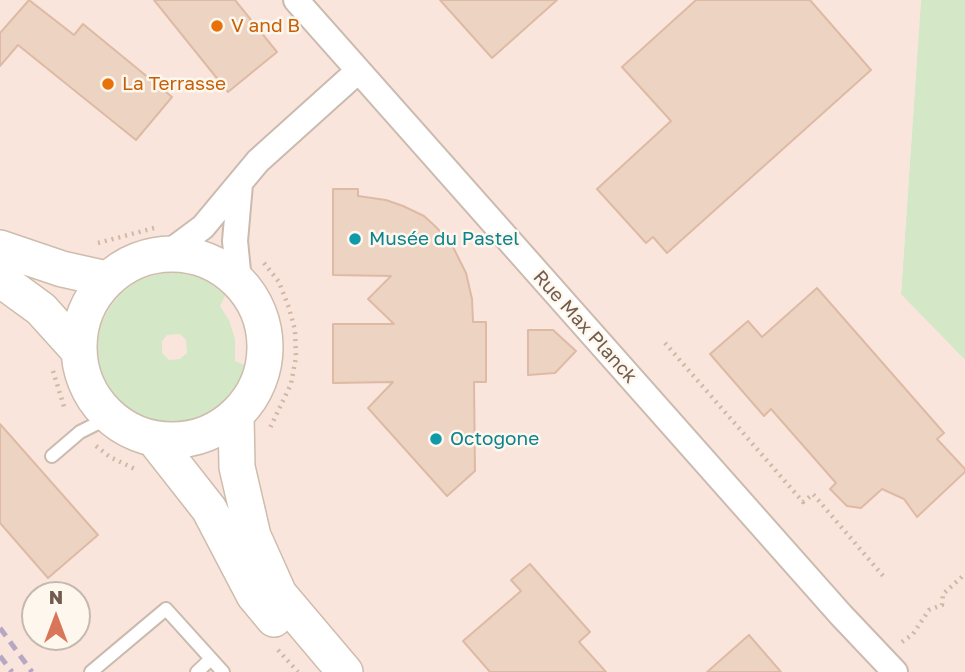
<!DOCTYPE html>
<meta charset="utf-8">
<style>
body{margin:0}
#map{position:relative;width:965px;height:672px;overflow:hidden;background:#faf3e8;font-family:"Golos Text",sans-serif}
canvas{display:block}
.north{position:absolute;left:21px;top:581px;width:70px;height:70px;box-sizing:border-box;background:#fdf7ee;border:2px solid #c5b9ae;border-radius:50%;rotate:0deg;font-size:19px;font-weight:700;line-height:28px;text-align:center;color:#725b4e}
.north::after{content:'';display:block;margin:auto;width:24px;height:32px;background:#d97558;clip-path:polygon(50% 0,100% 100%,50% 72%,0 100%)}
</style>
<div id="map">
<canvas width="965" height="672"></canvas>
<div class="north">N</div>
</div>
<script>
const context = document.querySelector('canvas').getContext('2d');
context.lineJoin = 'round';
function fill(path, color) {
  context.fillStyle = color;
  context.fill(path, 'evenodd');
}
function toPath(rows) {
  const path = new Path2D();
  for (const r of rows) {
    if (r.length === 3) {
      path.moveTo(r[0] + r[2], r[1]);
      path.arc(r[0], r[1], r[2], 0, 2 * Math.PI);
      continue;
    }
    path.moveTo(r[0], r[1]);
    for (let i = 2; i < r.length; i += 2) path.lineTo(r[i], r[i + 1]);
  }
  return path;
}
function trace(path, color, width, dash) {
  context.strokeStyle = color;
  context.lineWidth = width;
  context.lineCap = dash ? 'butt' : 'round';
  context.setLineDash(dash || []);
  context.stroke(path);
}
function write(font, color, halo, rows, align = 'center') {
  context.font = font + ' "Golos Text",sans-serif';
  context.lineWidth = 5;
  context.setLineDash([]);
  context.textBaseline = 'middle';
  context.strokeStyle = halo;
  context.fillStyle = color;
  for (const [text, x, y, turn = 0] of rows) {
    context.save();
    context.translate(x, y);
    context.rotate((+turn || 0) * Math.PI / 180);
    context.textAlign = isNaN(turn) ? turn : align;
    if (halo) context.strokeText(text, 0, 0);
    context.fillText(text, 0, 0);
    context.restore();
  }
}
const commercial = toPath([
 [0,0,921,0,901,293,965,360,965,672,0,672],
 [35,595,77,595,77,637,35,637]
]);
const green = toPath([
 [921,0,965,0,965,360,901,294],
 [177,272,197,276,215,284,226,294,220,306,229,320,235,339,235,361,247,366,237,389,224,404,208,415,189,422,169,423,150,420,132,411,117,399,105,382,99,363,97,344,101,324,110,307,122,292,139,280,158,274],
 [180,334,186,340,187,353,180,359,169,360,162,353,162,341,167,335]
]);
const building = toPath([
 [29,0,74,35,83,24,172,97,136,140,18,45,0,66,0,33,29,0],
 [154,0,235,0,277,52,228,92,154,0],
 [440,0,557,0,492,58,440,0],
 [696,0,810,0,871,70,667,253,653,237,646,243,597,189,671,121,622,67,696,0],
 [333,189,358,189,358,196,386,200,403,206,424,216,435,226,451,243,466,273,472,299,473,322,486,322,486,382,474,382,475,471,447,496,368,408,393,382,333,383,333,324,394,324,368,299,391,276,333,275,333,189],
 [817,288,944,433,937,439,965,469,965,472,917,517,904,499,882,489,861,508,847,506,830,489,836,483,771,409,764,416,710,354,748,321,762,337,817,288],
 [528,330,553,330,576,351,555,373,528,375,528,330],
 [0,424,98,535,48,578,0,523,0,424],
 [530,564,590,632,579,642,606,672,490,672,463,641,521,591,511,580,530,564],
 [749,635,781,672,707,672,749,635]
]);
const path = toPath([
 [98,243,154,228],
 [264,263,279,282,289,308,295,330,296,357,291,384,269,430],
 [665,343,803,502,813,494,884,577],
 [53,371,65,410],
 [96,446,110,457,137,470],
 [902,642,913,634,929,610,942,605,943,594,965,574],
 [278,650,298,672]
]);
const service = toPath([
 [52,456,80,432,110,417],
 [91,672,166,609,223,672],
 [197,672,211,659]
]);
const minor = toPath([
 [296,0,841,615,895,672],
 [168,253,203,227,258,161,358,71],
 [239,281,235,241,240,184]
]);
const secondary = toPath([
 [0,248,62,269,107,279],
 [172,347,93],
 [0,279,41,309,78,350],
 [236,416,237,467,253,536,279,594,345,672],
 [154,439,209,509,254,595,274,619]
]);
const rail = toPath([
 [0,628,32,672],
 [0,656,12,672]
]);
const markers = [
 [217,26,7,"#e8710a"],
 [108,84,7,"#e8710a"],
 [355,239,7,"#0f9aa8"],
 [436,439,7,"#0f9aa8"]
];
const foodNames = [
 ["V and B",231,26],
 ["La Terrasse",122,84]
];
const cultureNames = [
 ["Musée du Pastel",369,239],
 ["Octogone",450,439]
];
const streetNames = [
 ["Rue Max Planck",585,327,48]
];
fill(commercial, '#fae5dd');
fill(green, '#d4e7c7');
fill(building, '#edd3c2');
trace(building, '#debaa4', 2);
trace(service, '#cbbbaf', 16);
trace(minor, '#cbbbaf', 28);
trace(secondary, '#cebcac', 38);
trace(path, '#d2b7a5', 4.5, [2, 5]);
trace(service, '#fff', 12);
trace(minor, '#fff', 24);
trace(secondary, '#fff', 35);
trace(rail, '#b6a7c3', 5, [10, 7]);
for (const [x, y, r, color] of markers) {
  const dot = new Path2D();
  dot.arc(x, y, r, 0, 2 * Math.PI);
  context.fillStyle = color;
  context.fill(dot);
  trace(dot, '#fdf7ee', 2.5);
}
write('19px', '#c56008', '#fdf7ee', foodNames, 'left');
write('19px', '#0d838f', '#fdf7ee', cultureNames, 'left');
write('19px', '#725b4e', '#fdf7ee', streetNames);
</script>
